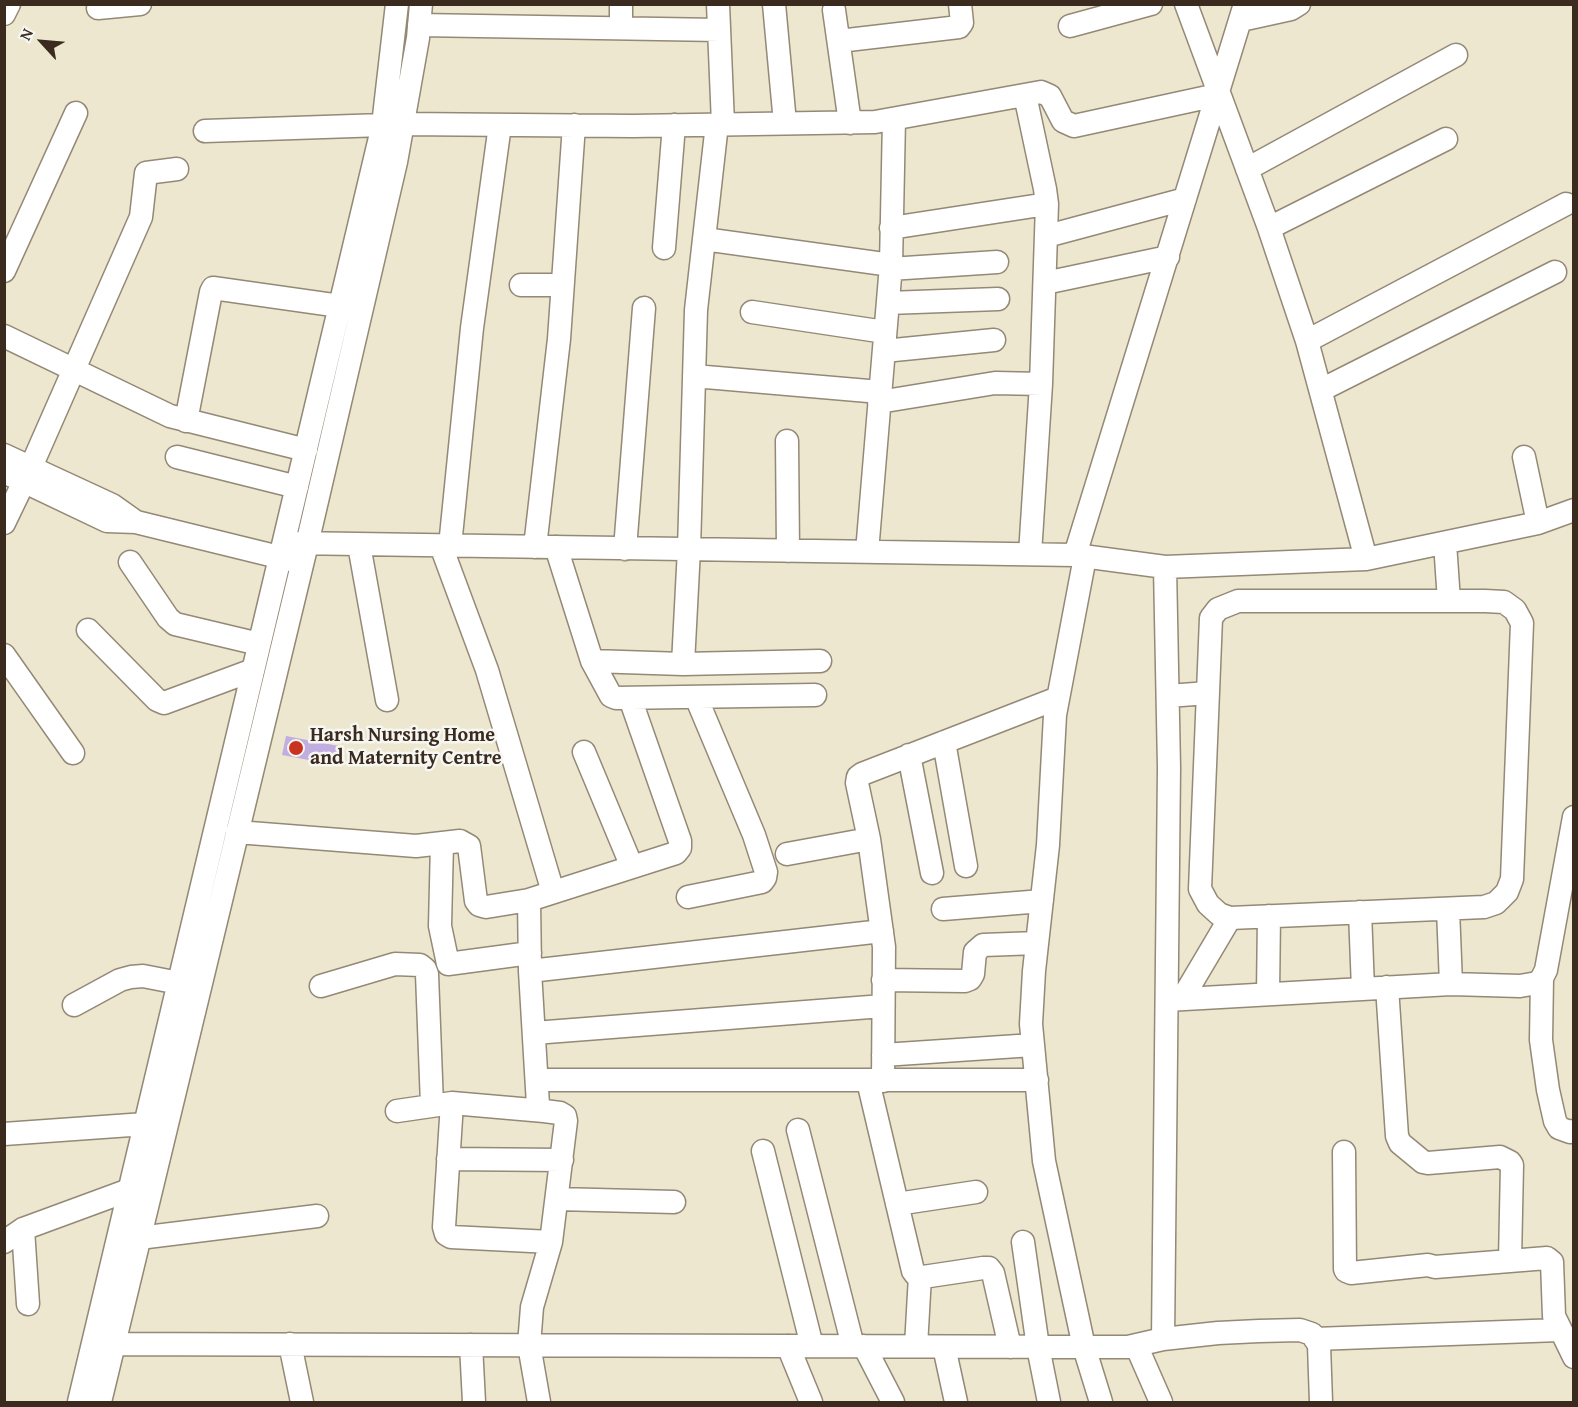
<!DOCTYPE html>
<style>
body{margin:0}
#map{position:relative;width:1578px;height:1407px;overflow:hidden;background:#ede7cf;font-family:"Gentium Book Plus",serif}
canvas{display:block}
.frame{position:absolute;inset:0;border:6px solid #3b2a1e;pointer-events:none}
.north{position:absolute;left:12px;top:12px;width:60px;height:60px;-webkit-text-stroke:4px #f6f6f2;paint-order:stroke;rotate:296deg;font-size:16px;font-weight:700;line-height:24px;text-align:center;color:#3b2a1e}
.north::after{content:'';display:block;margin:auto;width:21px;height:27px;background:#3b2a1e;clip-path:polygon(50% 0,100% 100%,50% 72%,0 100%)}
</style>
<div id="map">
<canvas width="1578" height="1407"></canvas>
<div class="frame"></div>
<div class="north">N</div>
</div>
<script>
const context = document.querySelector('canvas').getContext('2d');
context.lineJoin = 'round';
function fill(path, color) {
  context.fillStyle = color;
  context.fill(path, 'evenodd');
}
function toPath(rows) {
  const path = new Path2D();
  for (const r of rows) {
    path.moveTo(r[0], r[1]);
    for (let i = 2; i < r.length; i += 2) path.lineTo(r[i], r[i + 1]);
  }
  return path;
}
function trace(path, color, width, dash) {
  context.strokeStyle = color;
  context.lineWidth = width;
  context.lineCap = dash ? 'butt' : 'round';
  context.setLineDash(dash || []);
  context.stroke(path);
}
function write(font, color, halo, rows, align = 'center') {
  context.font = font + ' "Gentium Book Plus",serif';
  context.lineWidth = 5;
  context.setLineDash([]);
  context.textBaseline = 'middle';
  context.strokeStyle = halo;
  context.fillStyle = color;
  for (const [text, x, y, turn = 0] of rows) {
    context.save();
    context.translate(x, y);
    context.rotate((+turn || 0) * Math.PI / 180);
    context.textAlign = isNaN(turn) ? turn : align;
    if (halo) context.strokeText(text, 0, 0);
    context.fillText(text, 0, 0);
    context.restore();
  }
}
const building = toPath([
 [286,736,339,746,335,765,282,755]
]);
const minor = toPath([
 [718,4,723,124],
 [774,4,785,123],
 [1186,4,1269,228,1307,341,1366,559],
 [98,8,140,4],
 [834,10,850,123],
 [4,14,9,4],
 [1241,20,1291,9,1299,4],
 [419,25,719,30],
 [1070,26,1151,4],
 [621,28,621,4],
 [839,41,959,27,962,23,960,4],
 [1025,95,1045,189,1047,204,1041,384,1030,554],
 [403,124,633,126,875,122,1041,92,1050,96,1063,121,1074,126,1217,95],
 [205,131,383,125],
 [1247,169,1456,55],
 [891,228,1047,204],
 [1269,228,1446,139],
 [1047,236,1185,199],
 [704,239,891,265],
 [664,248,674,125],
 [890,269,997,262],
 [4,271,76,113],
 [1045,283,1168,257],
 [521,285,562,285],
 [888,303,998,299],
 [752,312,885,332],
 [4,336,170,416,306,450],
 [1307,341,1566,204],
 [884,351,994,340],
 [694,376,880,392],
 [1321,390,1555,272],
 [879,402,995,383,1041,384],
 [186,421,211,292,213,288,340,306],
 [787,441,788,551],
 [4,455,112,505,136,522],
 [177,457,297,487],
 [1524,457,1538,523],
 [4,472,107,521,136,522,295,561],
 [4,523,31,467,141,217,146,173,177,169],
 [292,543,1075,555,1165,567,1366,559,1538,523,1574,510],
 [1445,543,1449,601],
 [359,545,387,700],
 [441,546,487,670,553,892],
 [450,546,472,328,500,125],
 [535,547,559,339,574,125],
 [556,547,592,661,611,696,616,698,815,695],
 [625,549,644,308],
 [867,552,891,265,894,119],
 [1075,555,1245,4],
 [1085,557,1055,715,1048,845,1034,971,1031,1024,1044,1161,1084,1347,1101,1402],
 [130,562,168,618,175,624,259,644],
 [1238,601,1485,601,1504,602,1515,610,1522,623,1512,879,1507,892,1496,903,1484,907,1230,918,1219,914,1208,904,1200,889,1211,618,1218,609,1238,601],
 [88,630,157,700,164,703,253,670],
 [4,655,73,753],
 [592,661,683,664,820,661],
 [683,664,689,549,696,310,717,124],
 [1168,696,1208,693],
 [944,742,966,866],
 [584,752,632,867],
 [909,755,932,873],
 [237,832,416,846,460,841,469,846,476,901,479,905,486,907,529,900,676,853,680,848,680,841,630,698],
 [442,843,440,926,448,964,530,953],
 [787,854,869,839],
 [688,897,762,882,765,878,766,872,754,835,696,697],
 [529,900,530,971,538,1105,544,1111,560,1113,565,1116,566,1121,551,1242,532,1307,529,1345,539,1402],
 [943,909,1042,901],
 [1448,909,1451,984],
 [1360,912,1363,989],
 [530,971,882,931],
 [1542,978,1541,1040,1548,1090,1555,1121,1559,1128,1570,1132,1574,1131],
 [883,980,965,981,970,979,973,974,975,952,983,945,1037,943],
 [321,986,395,964,420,965,425,969,427,974,432,1105],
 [1387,987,1397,1136,1400,1143,1423,1162,1428,1163,1500,1157,1510,1162,1512,1165,1510,1260],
 [1268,994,1269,916],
 [1182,999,1230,918],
 [1167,1000,1451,984,1520,986,1537,983,1542,978,1546,970,1574,817],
 [74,1005,120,980,131,977,143,976,179,983],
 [534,1033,883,1006],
 [883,1055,1033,1045],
 [537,1080,1037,1080],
 [868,1081,913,1271,916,1275,923,1277,983,1268,989,1268,993,1273,1010,1347],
 [883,1081,884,947,869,839,857,783,858,777,862,774,1058,698],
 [452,1103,444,1227,446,1234,451,1237,551,1242],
 [397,1111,452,1103,544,1111],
 [798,1130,853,1346],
 [4,1134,159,1123],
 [763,1151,812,1346],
 [1344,1152,1345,1269,1346,1271,1351,1273,1428,1265,1435,1267,1547,1258,1552,1262,1554,1316,1574,1357],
 [448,1159,562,1160],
 [557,1199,674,1202],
 [897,1204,976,1192],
 [23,1229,28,1304],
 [139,1238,317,1216],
 [4,1242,23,1229,129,1190],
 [1023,1242,1038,1347,1049,1402],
 [1163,1339,1218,1333,1259,1331,1300,1330,1312,1334,1319,1345,1321,1402],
 [1315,1339,1559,1330],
 [93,1344,1128,1347,1163,1339,1169,768,1165,567],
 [290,1344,302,1402],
 [471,1345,474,1402],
 [1136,1345,1161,1402],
 [788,1346,811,1402],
 [864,1346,893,1402],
 [916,1346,920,1276],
 [944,1347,956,1402],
 [79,1402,383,125,397,4],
 [100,1402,307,544,396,162,418,38,421,4]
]);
const markers = [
 [296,748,8,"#c8321e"]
];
const poiNames = [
 ["Harsh Nursing Home",310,736],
 ["and Maternity Centre",310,759]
];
fill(building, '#c2ade1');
trace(minor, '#948876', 25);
trace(minor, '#fff', 22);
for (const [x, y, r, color] of markers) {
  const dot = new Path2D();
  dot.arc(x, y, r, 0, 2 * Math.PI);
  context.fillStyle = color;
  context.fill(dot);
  trace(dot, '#f6f6f2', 2);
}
write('bold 20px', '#3b2a1e', '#f6f6f2', poiNames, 'left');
</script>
